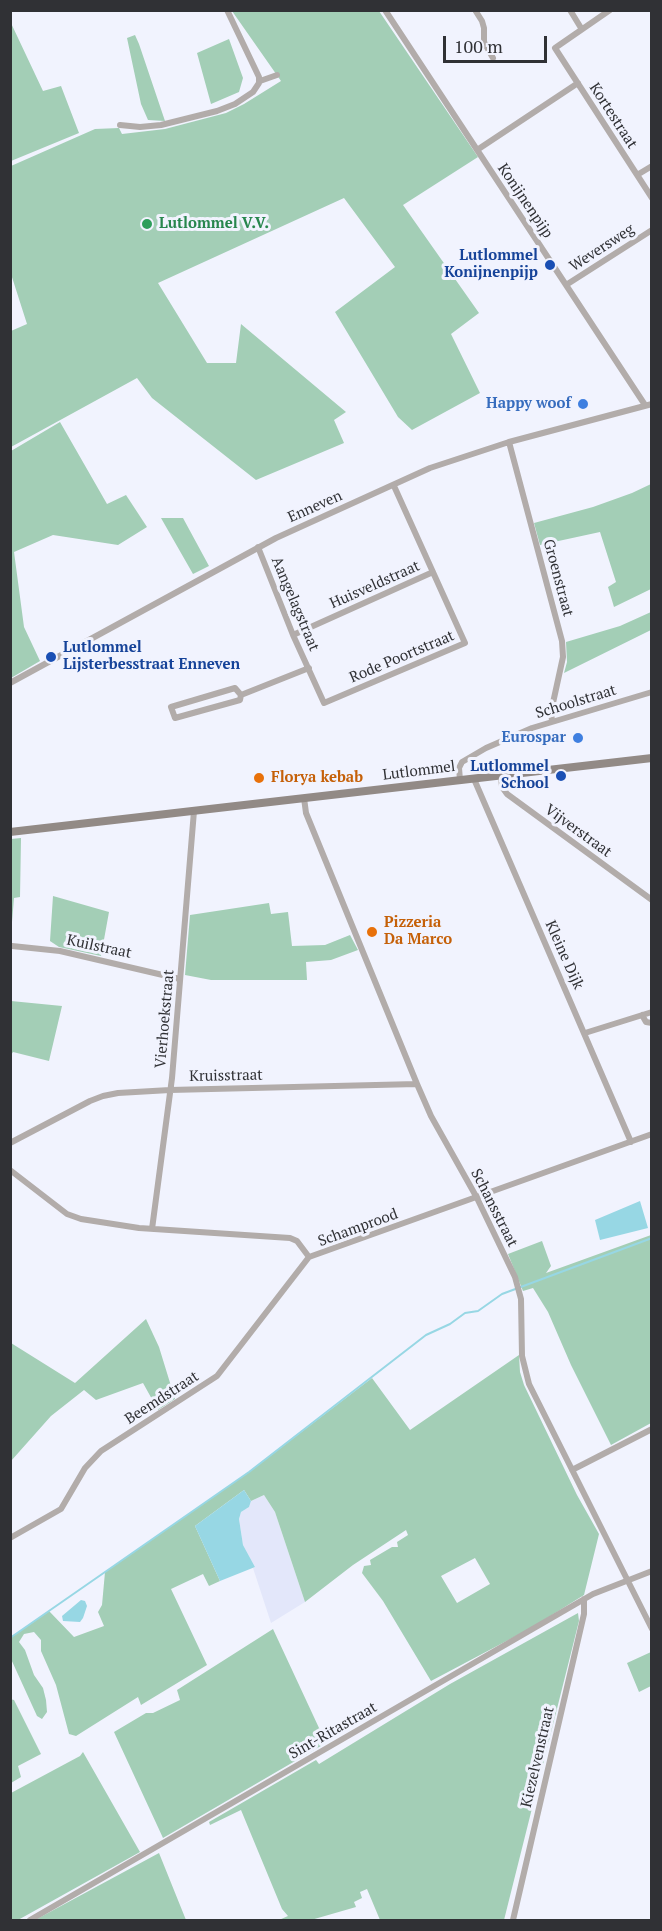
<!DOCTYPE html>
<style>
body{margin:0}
#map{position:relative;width:662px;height:1931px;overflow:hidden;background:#f1f3fe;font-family:"PT Serif",serif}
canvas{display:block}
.frame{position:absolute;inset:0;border:12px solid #303135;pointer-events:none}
.scale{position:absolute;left:443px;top:36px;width:104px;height:27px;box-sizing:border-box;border:3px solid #303135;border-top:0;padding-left:8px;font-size:18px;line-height:21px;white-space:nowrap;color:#303135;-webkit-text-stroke:4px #f1f3fe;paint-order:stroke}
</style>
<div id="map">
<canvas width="662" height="1931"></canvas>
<div class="frame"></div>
<div class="scale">100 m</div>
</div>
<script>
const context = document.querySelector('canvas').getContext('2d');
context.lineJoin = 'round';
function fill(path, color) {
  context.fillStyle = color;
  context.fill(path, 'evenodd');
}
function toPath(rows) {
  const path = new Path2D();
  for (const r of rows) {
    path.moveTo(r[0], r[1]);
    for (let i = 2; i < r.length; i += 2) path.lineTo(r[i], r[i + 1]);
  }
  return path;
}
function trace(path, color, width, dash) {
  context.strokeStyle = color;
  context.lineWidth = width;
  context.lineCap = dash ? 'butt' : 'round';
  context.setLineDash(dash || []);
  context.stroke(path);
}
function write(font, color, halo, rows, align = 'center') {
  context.font = font + ' "PT Serif",serif';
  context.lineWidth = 6;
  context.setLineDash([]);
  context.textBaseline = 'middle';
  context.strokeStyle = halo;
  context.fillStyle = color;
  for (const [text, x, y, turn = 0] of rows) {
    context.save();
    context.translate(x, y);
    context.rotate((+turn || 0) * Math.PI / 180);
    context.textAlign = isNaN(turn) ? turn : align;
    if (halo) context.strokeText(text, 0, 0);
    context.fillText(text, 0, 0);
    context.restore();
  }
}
const built = toPath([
 [264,1495,275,1512,305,1602,271,1623,253,1568,255,1567,243,1545,239,1519,241,1512,249,1507,251,1501]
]);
const green = toPath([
 [232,11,379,11,478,157,403,205,479,313,451,334,480,393,412,430,398,417,335,312,395,267,344,198,158,283,207,363,236,363,241,324,346,412,334,420,344,443,256,480,152,398,137,378,11,447,11,331,27,324,11,274,11,166,95,129,119,128,122,134,165,129,226,113,244,104,281,81],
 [10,21,43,91,61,86,79,133,11,161],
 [135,35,139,44,165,121,148,120,141,104,127,38],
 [229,39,243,78,239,92,211,104,197,53],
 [60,422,107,504,126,495,147,527,118,545,53,535,14,552,24,627,40,661,11,678,11,451],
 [651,484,651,589,614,607,608,587,616,582,600,532,540,545,534,523,593,507,632,493],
 [161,518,183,518,209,566,193,574],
 [651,612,651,630,564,673,567,662,566,642,620,626],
 [21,838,20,897,14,898,11,934,11,839],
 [53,896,109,912,101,956,59,947,50,941],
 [269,903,271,914,288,912,292,946,325,945,350,935,358,950,331,960,306,962,307,980,211,980,185,975,190,915],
 [11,1001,62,1006,49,1061,13,1052,11,1055],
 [651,1235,651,1423,611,1445,571,1365,548,1312,533,1288,523,1291,508,1254,542,1241,551,1266,546,1273],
 [146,1319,159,1347,175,1399,158,1410,143,1383,96,1400,84,1390,51,1416,11,1461,12,1439,10,1436,11,1343,75,1383],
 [519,1355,520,1372,524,1385,577,1495,599,1534,584,1595,531,1628,431,1681,383,1601,362,1573,364,1566,371,1565,370,1560,392,1547,398,1547,397,1542,408,1535,406,1530,353,1565,305,1602,275,1512,264,1495,251,1501,244,1490,195,1526,220,1581,209,1586,203,1574,171,1589,207,1665,141,1705,138,1697,76,1736,69,1734,56,1685,41,1651,41,1640,34,1632,24,1634,19,1642,25,1650,34,1675,43,1688,46,1700,47,1712,42,1719,37,1716,11,1659,10,1638,49,1611,74,1637,104,1626,98,1612,102,1605,105,1572,249,1472,372,1378,410,1430],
 [475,1558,490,1584,457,1603,441,1576],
 [578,1613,579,1621,504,1920,380,1920,367,1889,360,1892,362,1898,354,1902,356,1907,311,1920,279,1920,288,1916,282,1909,241,1810,210,1825,209,1822,316,1760,319,1764,450,1684],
 [273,1629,326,1743,163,1838,114,1732,146,1713,153,1713,180,1700,177,1690],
 [651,1652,651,1686,639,1692,627,1663],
 [10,1699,14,1700,41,1754,18,1766,21,1777,11,1783],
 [83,1752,140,1852,18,1920,11,1920,11,1793,80,1756],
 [159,1853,186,1920,35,1920]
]);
const water = toPath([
 [640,1201,648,1228,600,1240,595,1220],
 [244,1490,251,1501,249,1507,241,1512,239,1519,243,1545,255,1567,220,1581,195,1526],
 [81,1600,85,1601,87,1606,83,1618,80,1622,63,1621,62,1616]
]);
const stream = toPath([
 [10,1638,249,1472,426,1335,450,1324,465,1313,478,1311,502,1294,652,1238]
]);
const street = toPath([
 [385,10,645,405],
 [475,10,482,21,484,28,484,42,493,58],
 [570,10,581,28],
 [610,10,555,48,652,198],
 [260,81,277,75],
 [120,125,140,127,161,125,217,111,235,104,253,92,259,83,259,77,227,10],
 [477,150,578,83],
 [637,175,652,166],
 [566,285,652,230],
 [509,442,562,641,563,657,551,712,552,721],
 [258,547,293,635,324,703,465,643,394,486],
 [293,635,433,572],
 [10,683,276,538,430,468,509,442,652,404],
 [241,695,240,700,175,718,171,707,235,688,241,695,309,668],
 [501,776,502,787,507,794,652,900],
 [474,779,631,1142],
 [460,780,459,768,462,762,486,748,532,728,652,692],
 [304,798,306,813,417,1084,431,1116,477,1198,515,1277,521,1299,522,1356,529,1384,652,1629],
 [12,946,60,951,180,979],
 [642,1015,646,1022,652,1023],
 [585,1033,652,1012],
 [10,1143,90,1101,103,1096,118,1093,170,1090,417,1084],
 [10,1170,67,1214,81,1219,139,1228,290,1238,297,1241,309,1257],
 [152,1229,172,1078,194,811],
 [309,1257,652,1134],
 [572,1470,652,1429],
 [10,1538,61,1509,85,1468,101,1451,217,1376,309,1257],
 [30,1920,574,1605,593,1594,652,1571],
 [513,1920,584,1614,584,1599]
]);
const secondary = toPath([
 [10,832,652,758]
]);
const markers = [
 [147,224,6,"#2e9e5b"],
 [550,265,6,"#1a4fb4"],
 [583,404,6,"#3f7fe0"],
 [51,657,6,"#1a4fb4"],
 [578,738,6,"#3f7fe0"],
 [561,776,6,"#1a4fb4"],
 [259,778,6,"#e8710a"],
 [372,932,6,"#e8710a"]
];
const streetNames = [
 ["Kortestraat",613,116,57],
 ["Konijnenpijp",525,201,56],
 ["Weversweg",602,248,-33],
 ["Enneven",315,507,-24],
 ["Groenstraat",558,578,75],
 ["Huisveldstraat",375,585,-24],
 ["Aangelagstraat",295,604,67],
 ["Rode Poortstraat",402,657,-23],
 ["Schoolstraat",576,702,-17],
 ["Lutlommel",419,771,-7],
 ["Vijverstraat",578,831,36],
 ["Kuilstraat",99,947,12],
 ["Kleine Dijk",564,955,66],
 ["Vierhoekstraat",165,1019,-85],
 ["Kruisstraat",226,1076,-1],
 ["Schansstraat",494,1208,63],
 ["Schamprood",358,1228,-20],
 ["Beemdstraat",162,1398,-33],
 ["Sint-Ritastraat",333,1731,-30],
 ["Kiezelvenstraat",538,1757,-77]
];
const leisureNames = [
 ["Lutlommel V.V.",159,224]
];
const transitNames = [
 ["Lutlommel",538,256],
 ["Konijnenpijp",538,273],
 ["Lutlommel",63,648,"left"],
 ["Lijsterbesstraat Enneven",63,665,"left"],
 ["Lutlommel",549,767],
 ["School",549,784]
];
const shopNames = [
 ["Happy woof",571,404],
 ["Eurospar",566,738]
];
const foodNames = [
 ["Florya kebab",271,778],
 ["Pizzeria",384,923],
 ["Da Marco",384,940]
];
fill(built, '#e3e7fa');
fill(green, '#a3ceb6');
fill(water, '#97d7e4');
trace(stream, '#97d7e4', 2);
trace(street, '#b2acaa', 6);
trace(secondary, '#928a86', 8);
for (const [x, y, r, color] of markers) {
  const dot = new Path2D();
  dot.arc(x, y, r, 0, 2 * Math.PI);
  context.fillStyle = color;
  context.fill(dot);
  trace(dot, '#f1f3fe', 2);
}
write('15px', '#303135', '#f1f3fe', streetNames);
write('bold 15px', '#27864d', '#f1f3fe', leisureNames, 'left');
write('bold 15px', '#164399', '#f1f3fe', transitNames, 'right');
write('bold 15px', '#366cbe', '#f1f3fe', shopNames, 'right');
write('bold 15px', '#c56008', '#f1f3fe', foodNames, 'left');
</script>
